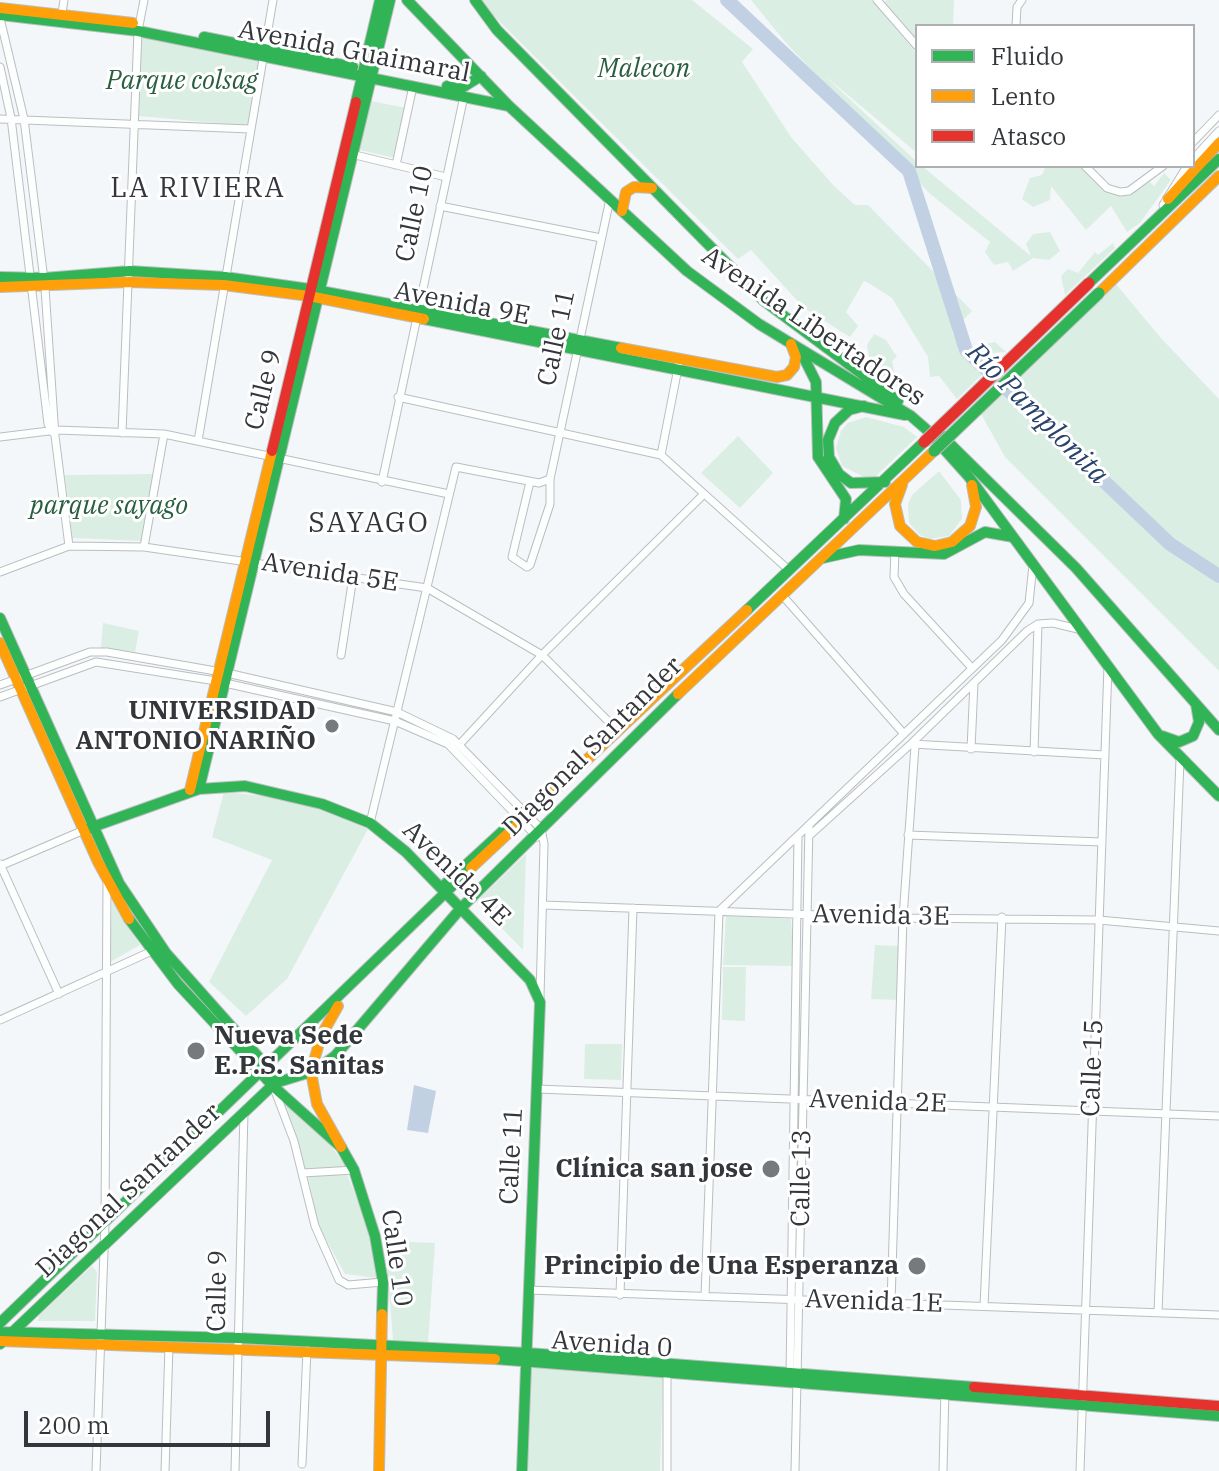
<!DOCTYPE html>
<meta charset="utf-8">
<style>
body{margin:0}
#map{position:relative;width:1219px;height:1471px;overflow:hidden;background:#f4f7fa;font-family:"IBM Plex Serif",serif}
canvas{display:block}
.legend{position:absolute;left:915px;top:24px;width:280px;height:144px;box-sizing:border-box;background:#fff;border:2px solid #adafb0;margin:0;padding:10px 14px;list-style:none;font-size:24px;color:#33363a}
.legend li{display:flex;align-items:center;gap:16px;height:40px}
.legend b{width:40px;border:2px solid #adafb0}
.scale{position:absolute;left:24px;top:1411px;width:246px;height:36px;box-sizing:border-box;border:4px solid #33363a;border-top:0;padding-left:10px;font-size:24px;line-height:28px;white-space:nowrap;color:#33363a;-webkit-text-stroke:6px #fff;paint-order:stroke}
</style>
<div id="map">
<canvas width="1219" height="1471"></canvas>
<ul class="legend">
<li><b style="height:10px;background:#30b455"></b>Fluido</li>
<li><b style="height:10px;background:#ff9f0a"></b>Lento</li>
<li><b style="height:10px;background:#e5322d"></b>Atasco</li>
</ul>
<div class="scale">200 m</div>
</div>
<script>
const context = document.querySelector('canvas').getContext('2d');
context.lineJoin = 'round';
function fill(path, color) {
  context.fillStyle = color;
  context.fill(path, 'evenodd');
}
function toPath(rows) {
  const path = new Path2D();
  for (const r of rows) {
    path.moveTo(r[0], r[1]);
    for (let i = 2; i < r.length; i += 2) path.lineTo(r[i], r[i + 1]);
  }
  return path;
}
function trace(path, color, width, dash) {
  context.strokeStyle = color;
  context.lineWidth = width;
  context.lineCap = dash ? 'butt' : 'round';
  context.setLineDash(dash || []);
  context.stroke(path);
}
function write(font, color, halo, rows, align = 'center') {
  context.font = font + ' "IBM Plex Serif",serif';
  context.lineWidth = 6;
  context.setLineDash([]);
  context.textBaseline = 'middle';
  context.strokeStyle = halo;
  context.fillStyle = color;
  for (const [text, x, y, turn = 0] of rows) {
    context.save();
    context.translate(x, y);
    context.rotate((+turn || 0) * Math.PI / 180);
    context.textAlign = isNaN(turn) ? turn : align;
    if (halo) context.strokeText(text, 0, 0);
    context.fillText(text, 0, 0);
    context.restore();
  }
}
const green = toPath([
 [478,0,692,0,753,49,742,62,791,137,834,186,855,205,868,205,972,311,952,332,962,350,995,342,1006,352,991,353,988,356,994,363,957,399,939,376,930,377,928,357,892,298,870,284,864,281,846,312,858,326,850,337,804,308,751,250,738,259],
 [751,0,872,0,917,54,917,153,824,75,917,162,917,166,922,166,1031,256,1026,244,1033,234,1050,232,1060,251,1049,260,1033,258,1013,271,1008,262,994,265,985,252,990,242,929,193,786,43],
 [887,0,954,0,953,26,917,26,917,39,883,3],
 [141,35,260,57,248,126,139,116],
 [366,100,406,108,395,158,355,149],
 [1046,166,1083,166,1119,194,1148,180,1154,186,1164,173,1171,180,1140,223,1127,232,1111,206,1086,230,1051,186,1050,200,1033,207,1022,199,1030,178,1042,175],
 [1113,243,1115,248,1065,295,1061,276,1068,269,1078,273,1095,252,1098,255],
 [1111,278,1160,337,1219,399,1219,671,1005,457,981,414],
 [874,334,886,340,897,357,892,361,894,371,902,380,896,386,874,368,880,362,880,356,869,357,867,345],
 [866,417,904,427,917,437,875,477,866,478,842,466,836,448,841,431,848,423],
 [738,436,773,473,740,508,701,473],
 [939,471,961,500,962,519,949,536,929,539,920,535,909,523,908,504,912,495],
 [155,474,143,541,72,538,65,475],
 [103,623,139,631,135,652,101,648],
 [224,792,302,800,368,829,287,979,246,1016,209,982,272,860,212,837],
 [526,854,523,950,476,902],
 [112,901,140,945,110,962],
 [726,915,791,919,794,966,723,965],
 [875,945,899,946,897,1000,871,999],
 [723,967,746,967,745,1021,722,1020],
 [585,1044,622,1044,621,1080,584,1079],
 [283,1099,320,1130,346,1167,305,1171],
 [347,1174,372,1236,377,1278,345,1274,318,1225,308,1175],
 [385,1241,435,1243,428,1344,393,1340],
 [92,1266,97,1272,95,1321,38,1321,39,1315],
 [529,1365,663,1373,660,1471,524,1471]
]);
const water = toPath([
 [414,1085,436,1091,428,1133,407,1130]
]);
const river = toPath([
 [727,0,909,171,966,350,1170,544,1219,576]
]);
const street = toPath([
 [877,0,917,46],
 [62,13,64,0],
 [0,18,24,119,45,288,55,436,69,546],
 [1016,26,1017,7,1022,0],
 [0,67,11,118,48,424,52,432],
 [0,119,250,129],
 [1193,142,1219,115],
 [351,154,446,177],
 [1193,159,1219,131],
 [396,165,413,86],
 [1085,166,1107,188,1120,192,1129,191,1163,166],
 [1163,205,1187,166],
 [440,206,601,238],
 [398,397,661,455,790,571],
 [122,433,138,31,144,0],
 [0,437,57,430,164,434,449,494],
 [198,441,273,0],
 [661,455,680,358],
 [382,482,464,96],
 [530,482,512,557,527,567,530,565,550,504,550,479],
 [144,547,164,434],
 [895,551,894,577,904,594,972,668],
 [0,572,69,546,144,547,427,588,542,655,616,729],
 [782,595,904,734],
 [341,655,353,577],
 [0,685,90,652,107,652,227,673,397,712,453,739,541,829,544,844,540,997],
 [0,697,96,662,216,681,395,721,448,744,537,837],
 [460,744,542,655,704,494],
 [912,744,1105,755],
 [971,749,974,683],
 [1034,752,1038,624],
 [370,823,456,467,539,483,550,479,610,199],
 [908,835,1102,842],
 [809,836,912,743,1027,631,1038,624,1053,623,1078,629],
 [0,864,59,994],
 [0,866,84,830],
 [543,905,903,918,1099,920,1219,931],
 [0,1020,152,951],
 [537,1089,1219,1116],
 [275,1091,294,1141,315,1226,339,1280,348,1285,383,1282],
 [303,1173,354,1170],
 [528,1290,1219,1315],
 [620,1295,633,908],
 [705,1296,719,911,1002,640,1029,603,1033,565],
 [891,1303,903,918,915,746],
 [984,1306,1002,917],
 [1158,1312,1180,760],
 [790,1377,798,836],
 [302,1464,307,1350],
 [96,1471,105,1223,107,882],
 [165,1471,169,1346],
 [235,1471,244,1112],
 [667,1471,667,1370],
 [795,1471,809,826],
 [943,1471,945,1389],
 [1080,1471,1108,666]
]);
const fast = toPath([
 [407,0,509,106,687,271,759,324,911,416,926,429,969,477,1158,734,1219,796],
 [475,0,497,30,764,301,898,401],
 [0,15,138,31,509,106],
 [204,37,353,67],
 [447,86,460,89,481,76],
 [356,102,380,0],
 [0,277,44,278,130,271,225,277,310,289,621,348],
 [1089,283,1219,159],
 [424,319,905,415],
 [800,350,816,382,818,457,846,499,844,519],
 [864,406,849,410,835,423,828,440,829,457,839,474,851,483,885,482],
 [940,434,1076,568,1219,730],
 [823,558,859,550,944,554,985,532,1013,537],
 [747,610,924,442],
 [0,618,119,883,166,953,279,1080],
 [1162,736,1179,742,1193,736,1199,722,1196,704],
 [199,789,390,0],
 [84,830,199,789,245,786,322,804,370,823,406,852,530,980,540,1002,522,1471],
 [441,888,530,806],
 [129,919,178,984,273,1086,341,1147,354,1170,375,1236,383,1282,382,1314],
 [0,1323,471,868],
 [0,1332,239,1338,528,1353,974,1387],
 [0,1344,275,1083,314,1071,335,1056,461,908,678,694],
 [495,1359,1219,1416]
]);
const slow = toPath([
 [0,8,133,23],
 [1168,199,1219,143],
 [622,211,626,192,634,187,652,188],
 [0,287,129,282,224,285,309,296,424,319],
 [1099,293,1219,176],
 [621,348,777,377,787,375,794,367,796,357,791,344],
 [902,485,895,504,900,526,917,542,935,546,952,542,970,526,976,507,972,485],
 [0,643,98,862,129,919],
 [678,694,934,451],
 [190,790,272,451],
 [471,868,747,610],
 [338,1006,321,1036,311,1072,317,1104,341,1147],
 [0,1341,495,1359],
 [379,1471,382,1314]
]);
const jam = toPath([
 [272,451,356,102],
 [974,1387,1219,1406]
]);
const fastBridge = toPath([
 [934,451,1099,293]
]);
const jamBridge = toPath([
 [924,442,1089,283]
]);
const markers = [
 [332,726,8,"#777a7d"],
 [196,1051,10,"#777a7d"],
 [771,1169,10,"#777a7d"],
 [917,1266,10,"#777a7d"]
];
const streetNames = [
 ["Avenida Guaimaral",354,52,11],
 ["Calle 10",415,214,-78],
 ["Avenida 9E",462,304,11],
 ["Avenida Libertadores",813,327,34],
 ["Calle 11",557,338,-78],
 ["Calle 9",264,390,-76],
 ["Avenida 5E",330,573,9],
 ["Diagonal Santander",593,747,-45],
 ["Avenida 4E",456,874,44],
 ["Avenida 3E",881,916,1],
 ["Calle 15",1093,1068,-88],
 ["Avenida 2E",878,1102,2],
 ["Calle 11",512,1156,-87],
 ["Calle 13",802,1178,-89],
 ["Diagonal Santander",129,1191,-43],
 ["Calle 10",396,1258,82],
 ["Calle 9",218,1291,-89],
 ["Avenida 1E",874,1302,2],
 ["Avenida 0",612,1345,4]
];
const parkNames = [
 ["Malecon",644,69],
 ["Parque colsag",182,81],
 ["parque sayago",109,506]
];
const poiNames = [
 ["UNIVERSIDAD",316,711],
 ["ANTONIO NARIÑO",316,741],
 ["Nueva Sede",214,1036,"left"],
 ["E.P.S. Sanitas",214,1066,"left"],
 ["Clínica san jose",753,1169],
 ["Principio de Una Esperanza",899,1266]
];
const neighbourhoodNames = [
 ["LA RIVIERA",198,189],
 ["SAYAGO",369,524]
];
const waterNames = [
 ["Río Pamplonita",1037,414,45]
];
fill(green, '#dbeee3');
fill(water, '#c2d0e4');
trace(river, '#c2d0e4', 14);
trace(street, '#bbbec0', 9);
trace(fast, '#bbbec0', 12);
trace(slow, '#bbbec0', 12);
trace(jam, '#bbbec0', 12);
trace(street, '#fdfefe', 7);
trace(fast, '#30b455', 10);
trace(slow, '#ff9f0a', 10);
trace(jam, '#e5322d', 10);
trace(fastBridge, '#bbbec0', 13, []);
trace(jamBridge, '#bbbec0', 13, []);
trace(fastBridge, '#30b455', 11);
trace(jamBridge, '#e5322d', 11);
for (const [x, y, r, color] of markers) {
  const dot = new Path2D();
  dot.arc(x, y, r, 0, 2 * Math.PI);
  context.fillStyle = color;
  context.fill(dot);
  trace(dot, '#fff', 3);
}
write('26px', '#33363a', '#fff', streetNames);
write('italic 26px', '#2a5e40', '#fff', parkNames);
write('bold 26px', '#33363a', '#fff', poiNames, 'right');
context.letterSpacing = '2px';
write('28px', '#33363a', '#fff', neighbourhoodNames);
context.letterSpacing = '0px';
write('italic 28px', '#29446b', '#fff', waterNames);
</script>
